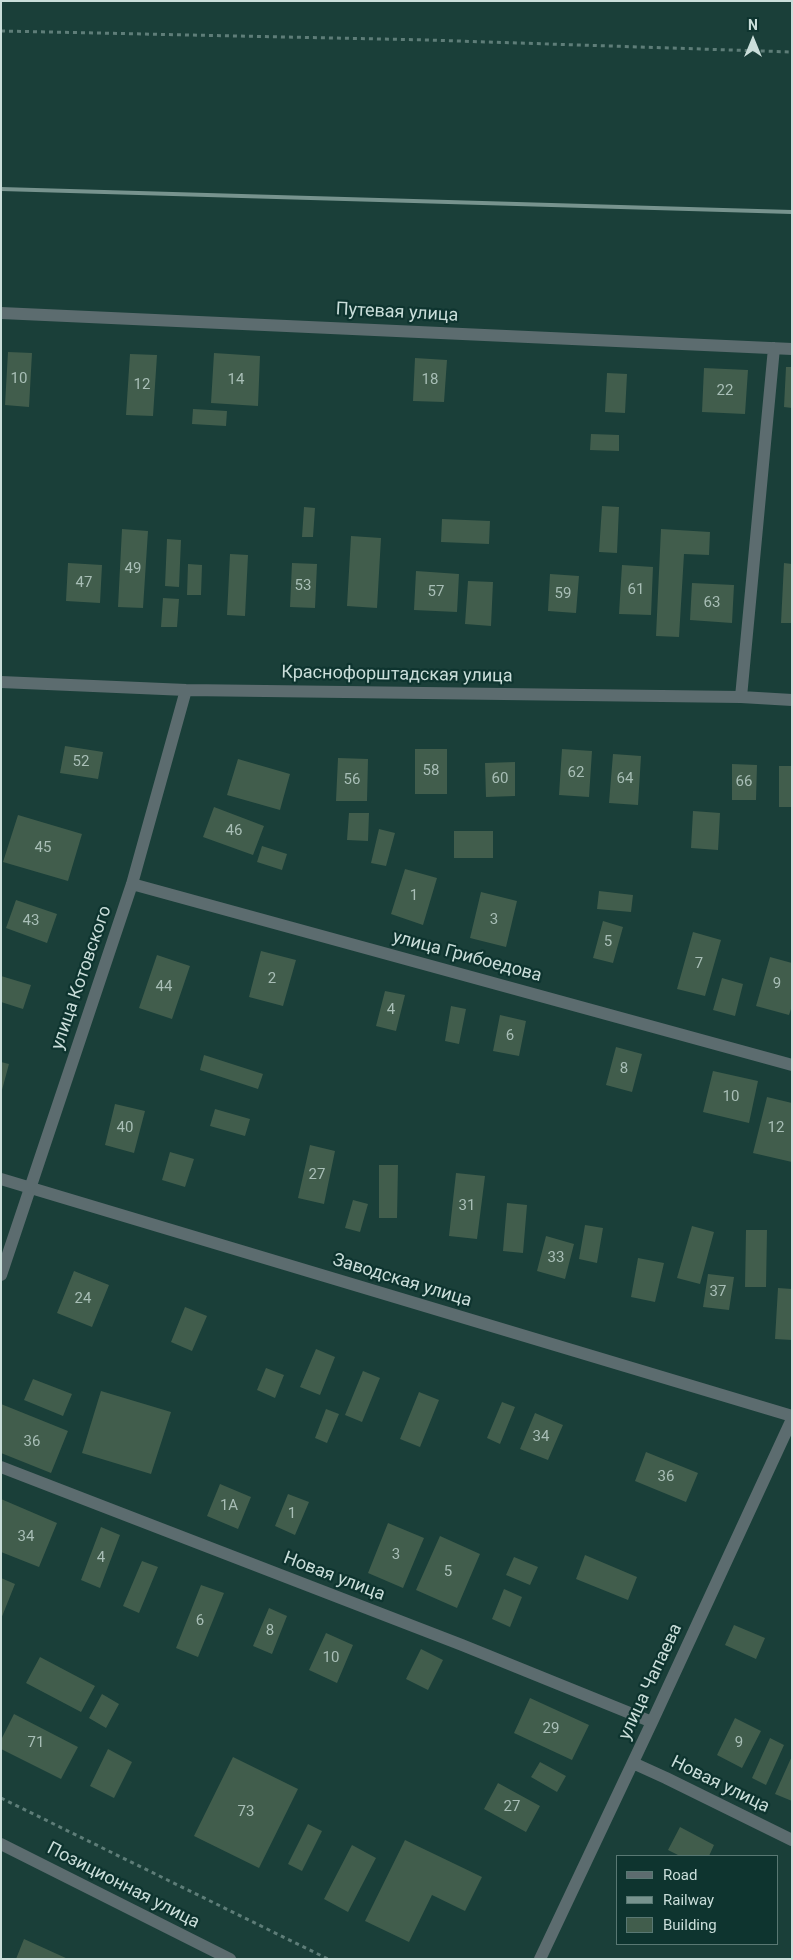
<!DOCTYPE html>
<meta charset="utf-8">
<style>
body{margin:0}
#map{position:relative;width:793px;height:1960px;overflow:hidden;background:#1a3f39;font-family:Roboto,sans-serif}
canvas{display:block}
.frame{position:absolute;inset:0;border:2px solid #cadeda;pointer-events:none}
.legend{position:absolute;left:616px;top:1855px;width:162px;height:90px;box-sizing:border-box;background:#0e342f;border:1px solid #597873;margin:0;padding:6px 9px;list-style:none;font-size:15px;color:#cadeda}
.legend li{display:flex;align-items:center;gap:10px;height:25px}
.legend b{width:25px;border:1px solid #597873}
.north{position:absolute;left:728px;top:15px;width:50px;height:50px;-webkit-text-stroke:4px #0e342f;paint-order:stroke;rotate:0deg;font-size:14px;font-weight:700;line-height:20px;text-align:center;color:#cadeda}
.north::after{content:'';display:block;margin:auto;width:18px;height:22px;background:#cadeda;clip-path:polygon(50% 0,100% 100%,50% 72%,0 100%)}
</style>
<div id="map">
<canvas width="793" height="1960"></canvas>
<div class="frame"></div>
<ul class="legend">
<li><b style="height:6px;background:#5c6c6f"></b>Road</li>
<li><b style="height:6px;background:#77938e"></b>Railway</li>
<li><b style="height:14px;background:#415d4c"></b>Building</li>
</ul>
<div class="north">N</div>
</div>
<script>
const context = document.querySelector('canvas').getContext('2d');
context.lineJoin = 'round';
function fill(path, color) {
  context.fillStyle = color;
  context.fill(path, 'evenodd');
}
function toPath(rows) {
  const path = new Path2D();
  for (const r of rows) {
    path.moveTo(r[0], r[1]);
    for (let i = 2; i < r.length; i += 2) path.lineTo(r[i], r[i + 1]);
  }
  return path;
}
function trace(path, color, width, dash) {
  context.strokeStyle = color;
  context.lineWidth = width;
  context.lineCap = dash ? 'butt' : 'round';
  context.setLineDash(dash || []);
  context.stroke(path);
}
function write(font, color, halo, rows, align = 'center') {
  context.font = font + ' Roboto,sans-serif';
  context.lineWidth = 4.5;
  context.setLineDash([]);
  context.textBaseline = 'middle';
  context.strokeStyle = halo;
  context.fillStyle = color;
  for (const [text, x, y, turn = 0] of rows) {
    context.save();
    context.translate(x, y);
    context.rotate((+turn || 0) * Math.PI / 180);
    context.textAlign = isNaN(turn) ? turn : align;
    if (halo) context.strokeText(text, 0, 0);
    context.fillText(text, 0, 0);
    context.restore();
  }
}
const building = toPath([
 [8,352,32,353,29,407,5,405],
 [214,353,260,356,258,406,211,403],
 [130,354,157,355,153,416,126,415],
 [415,358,447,360,444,402,413,401],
 [786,367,792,367,792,408,784,407],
 [704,368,748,370,745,414,702,412],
 [607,373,627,374,625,413,605,412],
 [193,409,227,411,226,426,192,424],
 [591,434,619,435,619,451,590,450],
 [602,506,619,507,617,553,599,552],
 [304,507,315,508,313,537,302,537],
 [442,519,490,521,489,544,441,542],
 [122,529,148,531,143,608,118,607],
 [661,529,710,532,709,555,684,554,679,637,656,636],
 [351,536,381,538,377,608,347,606],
 [167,539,181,540,179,587,165,586],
 [230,554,248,555,245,616,227,615],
 [68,563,102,565,100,603,66,601],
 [292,563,317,564,315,608,290,607],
 [784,563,792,564,792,623,781,623],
 [188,564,202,565,201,595,187,595],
 [622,565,653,567,651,615,619,614],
 [416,571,459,574,457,612,414,610],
 [550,574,579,576,576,613,548,611],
 [468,581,493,582,491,626,465,624],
 [692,583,734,585,732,623,690,620],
 [163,598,179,599,177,627,161,627],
 [65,746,103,752,98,779,60,773],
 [415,749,447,749,447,794,415,794],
 [562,749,592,751,589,797,559,795],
 [613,754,641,756,638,805,609,803],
 [338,758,368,759,367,801,336,801],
 [238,759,290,774,280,810,227,795],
 [515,762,515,796,486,797,485,763],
 [732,764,757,765,756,800,732,800],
 [779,766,792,766,792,807,779,807],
 [214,807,264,826,253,855,203,837],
 [693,811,720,813,718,850,691,848],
 [349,813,369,813,368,841,347,840],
 [18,815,82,834,68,881,3,862],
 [379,829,395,833,386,866,371,863],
 [454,831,493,831,493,858,454,858],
 [262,846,287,854,282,870,257,862],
 [405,869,437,878,423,925,391,914],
 [599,891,633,895,631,912,597,909],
 [481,892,517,901,506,947,470,938],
 [16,900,57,914,47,943,6,928],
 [603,921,623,927,613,963,593,958],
 [693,932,721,940,705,996,677,989],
 [261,951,296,960,283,1006,249,997],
 [157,955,190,966,172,1019,139,1008],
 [770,957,792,963,792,1006,789,1015,756,1006],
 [1,976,31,985,23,1009,1,1002],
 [722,978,743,984,735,1016,713,1010],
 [385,991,405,995,396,1031,376,1026],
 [451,1006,466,1009,459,1044,445,1041],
 [500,1015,526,1021,519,1056,493,1051],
 [616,1047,642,1054,632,1092,606,1085],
 [204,1055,263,1074,258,1089,200,1070],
 [1,1062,9,1064,2,1090,1,1090],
 [713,1071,758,1081,749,1123,703,1112],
 [767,1097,792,1103,792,1162,753,1153],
 [115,1104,145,1111,134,1153,105,1145],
 [215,1109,250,1119,245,1136,210,1126],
 [310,1145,335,1151,324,1204,298,1198],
 [170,1152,194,1159,185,1187,162,1180],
 [379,1165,398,1165,397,1218,379,1218],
 [456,1173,485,1176,477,1239,449,1236],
 [353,1200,368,1204,360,1232,345,1228],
 [507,1203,527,1205,523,1253,503,1251],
 [585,1225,603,1228,597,1263,579,1259],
 [692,1226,714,1232,700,1284,677,1278],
 [746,1230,767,1230,766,1287,745,1287],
 [546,1236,574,1244,565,1279,537,1271],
 [638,1258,664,1263,655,1302,631,1297],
 [74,1271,109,1285,92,1327,57,1313],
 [708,1274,734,1277,729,1310,703,1307],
 [778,1288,792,1289,792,1340,775,1339],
 [185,1307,207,1316,192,1351,171,1342],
 [316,1349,335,1357,320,1395,300,1387],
 [266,1368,284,1375,275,1398,257,1390],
 [363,1371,380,1378,362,1422,345,1415],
 [33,1379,72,1394,63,1416,24,1400],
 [101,1391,171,1412,151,1474,82,1453],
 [419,1392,439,1400,420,1447,400,1439],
 [502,1402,515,1407,500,1444,487,1438],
 [1,1404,68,1431,51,1473,1,1453],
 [326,1409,339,1414,327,1443,315,1438],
 [535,1413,563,1425,548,1460,520,1449],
 [646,1452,698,1473,686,1502,635,1481],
 [220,1484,251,1497,238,1529,207,1516],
 [288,1494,309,1502,295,1535,275,1526],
 [1,1499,57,1523,39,1567,1,1552],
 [388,1523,424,1538,403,1588,368,1573],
 [101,1527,120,1535,100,1588,81,1580],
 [440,1536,480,1554,457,1608,416,1590],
 [585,1555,637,1577,628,1600,576,1579],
 [514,1557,538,1567,530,1585,506,1575],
 [142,1561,158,1567,139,1613,123,1606],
 [1,1578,15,1584,1,1619],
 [201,1585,224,1593,198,1657,176,1648],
 [504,1589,522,1597,510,1627,492,1619],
 [269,1608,287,1616,272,1654,253,1646],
 [734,1625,765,1638,756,1659,725,1645],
 [326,1633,353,1645,337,1683,309,1670],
 [421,1649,443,1660,428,1690,406,1679],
 [40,1657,95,1686,81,1712,26,1683],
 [102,1694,119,1704,106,1728,89,1718],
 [530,1698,589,1725,572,1760,514,1733],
 [14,1714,78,1747,61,1779,1,1749,1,1740],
 [735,1718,761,1731,742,1768,717,1755],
 [770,1738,784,1745,766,1785,752,1778],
 [108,1749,132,1762,114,1798,90,1786],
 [792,1756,792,1801,775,1794],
 [233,1757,298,1789,259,1868,194,1836],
 [540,1762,566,1776,557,1792,531,1777],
 [498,1783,540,1806,526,1832,484,1809],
 [308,1824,322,1831,302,1871,288,1864],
 [680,1827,714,1845,709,1856,680,1856,668,1850],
 [405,1840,482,1877,465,1911,432,1895,409,1942,365,1921],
 [352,1845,376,1858,348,1912,324,1899],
 [24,1939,68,1959,16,1959]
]);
const path = toPath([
 [1,31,427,40,792,52],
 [1,1798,328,1959]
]);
const minor = toPath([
 [1,313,792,349],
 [1,682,186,690,741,697,792,700],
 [741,697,774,348],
 [132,884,792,1065],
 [1,1179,792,1416],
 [1,1275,132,884,186,690],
 [1,1467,462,1645,652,1722],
 [633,1763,666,1778,792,1840],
 [540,1959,652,1722,792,1419]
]);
const tertiary = toPath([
 [1,1844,230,1959]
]);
const rail = toPath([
 [1,189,792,212]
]);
const numberNames = [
 ["10",19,379],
 ["14",236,380],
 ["18",430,380],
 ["12",142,385],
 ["22",725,391],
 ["49",133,569],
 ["47",84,583],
 ["53",303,586],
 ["61",636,590],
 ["57",436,592],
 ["59",563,594],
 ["63",712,603],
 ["52",81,762],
 ["58",431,771],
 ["62",576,773],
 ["60",500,779],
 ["64",625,779],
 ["56",352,780],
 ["66",744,782],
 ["46",234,831],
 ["45",43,848],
 ["1",414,896],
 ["3",494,920],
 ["43",31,921],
 ["5",608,942],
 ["7",699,964],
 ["2",272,979],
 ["9",777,984],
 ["44",164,987],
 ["4",391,1010],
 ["6",510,1036],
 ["8",624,1069],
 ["10",731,1097],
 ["40",125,1128],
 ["12",776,1128],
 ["27",317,1175],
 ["31",467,1206],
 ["33",556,1258],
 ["37",718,1292],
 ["24",83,1299],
 ["34",541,1437],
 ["36",32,1442],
 ["36",666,1477],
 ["1А",229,1506],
 ["1",292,1514],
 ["34",26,1537],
 ["3",396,1555],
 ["4",101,1558],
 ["5",448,1572],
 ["6",200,1621],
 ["8",270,1631],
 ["10",331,1658],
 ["29",551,1729],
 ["71",36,1743],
 ["9",739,1743],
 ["27",512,1807],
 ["73",246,1812]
];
const streetNames = [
 ["Путевая улица",397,313,3],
 ["Краснофорштадская улица",397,675,1],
 ["улица Грибоедова",467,957,15],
 ["улица Котовского",82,978,-71],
 ["Заводская улица",402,1281,17],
 ["Новая улица",334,1577,21],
 ["улица Чапаева",651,1682,-65],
 ["Новая улица",720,1785,26],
 ["Позиционная улица",123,1886,27]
];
fill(building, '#415d4c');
trace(path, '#5e7d78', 3, [4, 4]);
trace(minor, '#5c6c6f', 12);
trace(tertiary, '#5c6c6f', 12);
trace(rail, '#77938e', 4);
write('15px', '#a8beb6', null, numberNames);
write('18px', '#cadeda', '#0e342f', streetNames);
</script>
